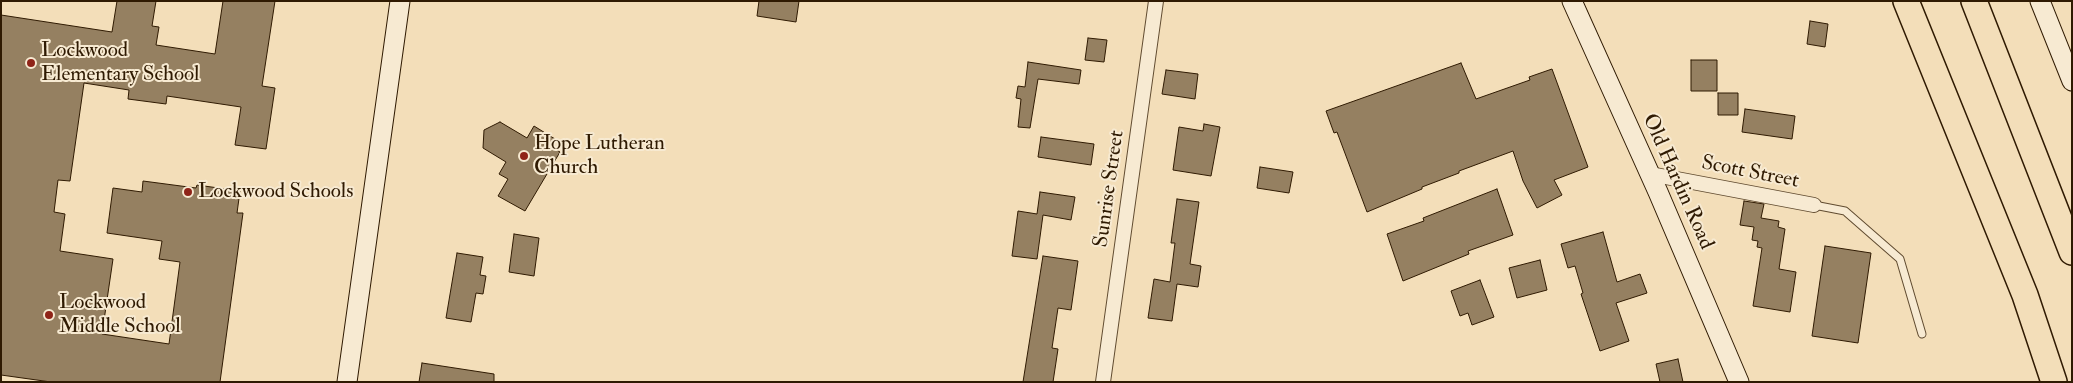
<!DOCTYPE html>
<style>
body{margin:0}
#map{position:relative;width:2073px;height:383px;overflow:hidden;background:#f3deb9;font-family:"IM FELL Double Pica",serif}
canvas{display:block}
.frame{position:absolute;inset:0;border:2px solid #2f1a02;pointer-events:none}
</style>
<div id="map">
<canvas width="2073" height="383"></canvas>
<div class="frame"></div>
</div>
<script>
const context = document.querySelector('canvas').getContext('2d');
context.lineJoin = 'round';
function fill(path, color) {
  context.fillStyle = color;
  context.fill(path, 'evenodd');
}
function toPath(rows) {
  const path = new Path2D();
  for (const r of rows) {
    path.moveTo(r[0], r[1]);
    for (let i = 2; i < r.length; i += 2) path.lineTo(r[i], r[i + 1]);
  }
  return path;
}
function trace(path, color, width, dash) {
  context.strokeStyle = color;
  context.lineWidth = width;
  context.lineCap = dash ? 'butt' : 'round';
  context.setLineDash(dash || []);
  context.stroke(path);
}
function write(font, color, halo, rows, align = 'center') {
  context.font = font + ' "IM FELL Double Pica",serif';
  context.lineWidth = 4;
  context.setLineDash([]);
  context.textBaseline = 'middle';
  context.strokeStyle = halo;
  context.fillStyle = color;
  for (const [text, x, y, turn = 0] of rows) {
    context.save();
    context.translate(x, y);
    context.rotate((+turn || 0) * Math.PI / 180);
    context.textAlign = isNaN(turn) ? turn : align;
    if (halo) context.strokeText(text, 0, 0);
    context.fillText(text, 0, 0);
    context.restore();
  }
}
const building = toPath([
 [117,1,156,1,152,26,159,27,156,45,215,54,223,1,275,1,262,86,275,88,266,149,235,145,241,107,167,96,166,104,128,99,129,90,84,83,70,181,58,180,54,212,65,214,60,251,113,259,102,334,169,344,180,262,159,259,162,241,107,233,113,188,142,192,143,181,196,188,197,185,240,191,237,213,243,213,220,382,51,382,1,375,1,15,112,32,117,1],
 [759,1,799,1,796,22,757,16,759,1],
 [1810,21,1828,24,1825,47,1807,44,1810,21],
 [1088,38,1107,40,1104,62,1085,60,1088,38],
 [1691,60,1717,60,1717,91,1691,91,1691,60],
 [1028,62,1081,70,1079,84,1038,79,1030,128,1018,127,1021,99,1016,98,1018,86,1025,87,1028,62],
 [1461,63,1476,99,1530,80,1529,77,1552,69,1588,167,1554,180,1562,195,1537,208,1523,181,1513,151,1459,171,1459,173,1422,187,1422,189,1367,212,1337,132,1334,133,1326,111,1461,63],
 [1166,70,1198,74,1195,99,1162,94,1166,70],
 [1718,93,1738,93,1738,115,1718,115,1718,93],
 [1745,109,1795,116,1792,139,1742,132,1745,109],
 [500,122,527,138,534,126,555,139,550,146,560,152,525,211,498,196,508,179,499,174,506,162,483,148,484,130,500,122],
 [1204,124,1220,127,1211,176,1173,170,1179,127,1203,131,1204,124],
 [1041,137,1094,144,1091,165,1038,157,1041,137],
 [1260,167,1293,172,1289,193,1257,188,1260,167],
 [1497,189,1513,235,1468,251,1469,254,1403,281,1387,234,1424,221,1423,218,1497,189],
 [1040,192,1075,197,1071,220,1043,215,1037,259,1012,256,1018,211,1037,214,1040,192],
 [1177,199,1199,202,1190,264,1201,266,1198,287,1177,284,1172,321,1148,318,1154,279,1170,282,1175,243,1171,243,1177,199],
 [1744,201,1764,204,1761,218,1779,221,1778,227,1785,229,1779,269,1796,272,1790,312,1753,306,1762,248,1757,247,1758,241,1752,240,1754,227,1740,225,1744,201],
 [1603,232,1617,282,1640,274,1647,293,1616,303,1629,341,1600,351,1581,294,1583,293,1575,266,1568,268,1561,244,1603,232],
 [514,234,539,238,534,276,509,272,514,234],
 [1825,246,1871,253,1858,343,1812,336,1825,246],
 [457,253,483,257,480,275,486,276,483,294,476,293,471,322,446,318,457,253],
 [1043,256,1078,261,1071,310,1058,308,1052,348,1058,349,1053,382,1023,382,1043,256],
 [1540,260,1547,290,1517,298,1509,268,1540,260],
 [1480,280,1494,317,1472,325,1468,313,1460,316,1451,291,1480,280],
 [1678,359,1683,382,1660,382,1656,364,1678,359],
 [422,363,494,374,494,382,419,382,422,363]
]);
const lane = toPath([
 [1814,205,1845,211,1900,259,1922,334]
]);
const street = toPath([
 [1650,174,1814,205],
 [1103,382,1156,1]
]);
const secondary = toPath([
 [1572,1,1658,192,1739,382],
 [2040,1,2072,81],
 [347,382,400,1]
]);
const highway = toPath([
 [1906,1,2025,295,2054,382],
 [1974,1,2072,252]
]);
const markers = [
 [31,63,5,"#8f2418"],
 [524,156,5,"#8f2418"],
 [188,192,5,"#8f2418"],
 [49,315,5,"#8f2418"]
];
const poiNames = [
 ["Lockwood",41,51],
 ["Elementary School",41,75],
 ["Hope Lutheran",534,144],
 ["Church",534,168],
 ["Lockwood Schools",198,192],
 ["Lockwood",59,303],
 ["Middle School",59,327]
];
const streetNames = [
 ["Scott Street",1750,173,11],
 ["Old Hardin Road",1677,182,66],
 ["Sunrise Street",1110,189,-82]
];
fill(building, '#958061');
trace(building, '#2f1a02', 1);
trace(lane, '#604b30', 9);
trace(street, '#604b30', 16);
trace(secondary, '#2f1a02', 21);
trace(highway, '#2f1a02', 28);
trace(lane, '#f7ead2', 7);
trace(street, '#f7ead2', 14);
trace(secondary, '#f7ead2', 19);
trace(highway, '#f3deb9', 25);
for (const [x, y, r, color] of markers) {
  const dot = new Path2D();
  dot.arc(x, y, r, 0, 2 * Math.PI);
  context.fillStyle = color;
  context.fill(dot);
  trace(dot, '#f7ead2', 2);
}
write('21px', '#2f1a02', '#f7ead2', poiNames, 'left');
write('21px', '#2f1a02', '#f7ead2', streetNames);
</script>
